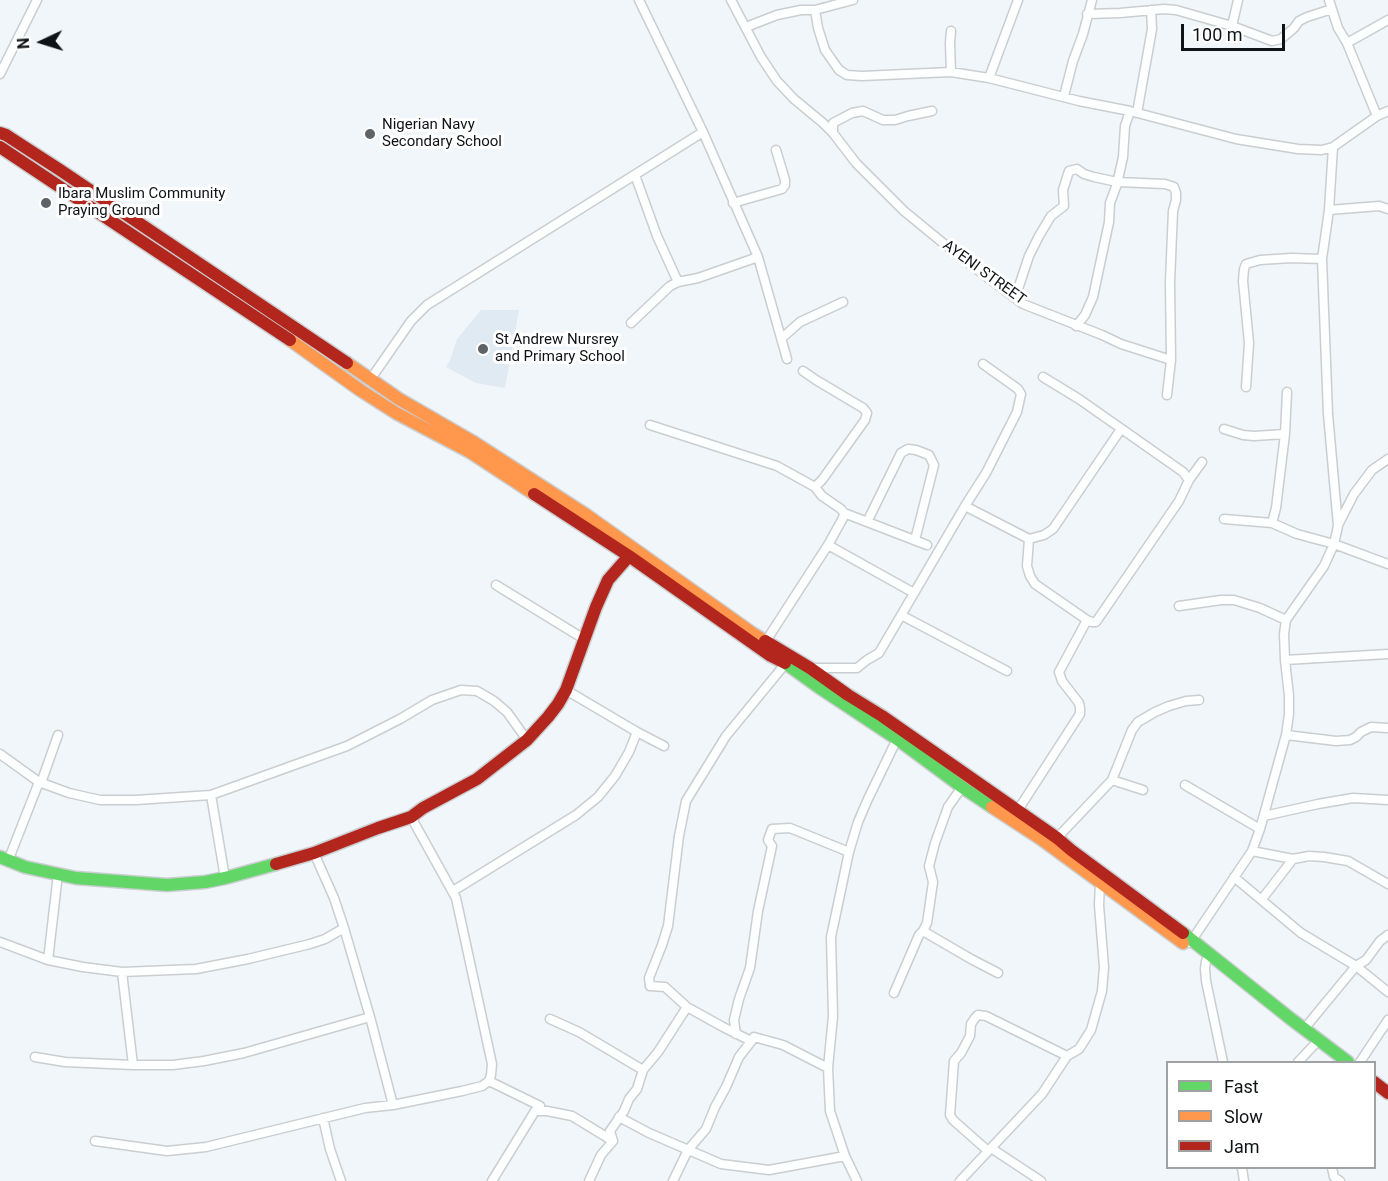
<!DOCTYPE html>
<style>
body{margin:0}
#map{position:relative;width:1388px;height:1181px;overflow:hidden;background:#f1f6fa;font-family:Roboto,sans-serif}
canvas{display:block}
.legend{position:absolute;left:1166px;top:1061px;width:210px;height:108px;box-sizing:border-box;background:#fff;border:2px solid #9fa1a2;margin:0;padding:8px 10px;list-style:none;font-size:18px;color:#101316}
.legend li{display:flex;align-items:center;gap:12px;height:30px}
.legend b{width:30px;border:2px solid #9fa1a2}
.north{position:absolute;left:12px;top:12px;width:60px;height:60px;-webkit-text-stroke:4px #fff;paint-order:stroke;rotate:266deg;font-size:16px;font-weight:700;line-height:24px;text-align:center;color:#101316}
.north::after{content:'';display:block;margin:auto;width:21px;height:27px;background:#101316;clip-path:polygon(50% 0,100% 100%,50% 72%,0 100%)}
.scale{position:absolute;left:1181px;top:24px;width:104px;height:27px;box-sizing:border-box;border:3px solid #101316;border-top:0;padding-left:8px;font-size:18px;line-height:21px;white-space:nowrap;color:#101316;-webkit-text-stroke:4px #fff;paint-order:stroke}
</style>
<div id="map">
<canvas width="1388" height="1181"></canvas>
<ul class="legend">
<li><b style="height:8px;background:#63d668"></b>Fast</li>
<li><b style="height:8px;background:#ff974d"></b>Slow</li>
<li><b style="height:8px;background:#b3261e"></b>Jam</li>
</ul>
<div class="north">N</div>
<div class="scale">100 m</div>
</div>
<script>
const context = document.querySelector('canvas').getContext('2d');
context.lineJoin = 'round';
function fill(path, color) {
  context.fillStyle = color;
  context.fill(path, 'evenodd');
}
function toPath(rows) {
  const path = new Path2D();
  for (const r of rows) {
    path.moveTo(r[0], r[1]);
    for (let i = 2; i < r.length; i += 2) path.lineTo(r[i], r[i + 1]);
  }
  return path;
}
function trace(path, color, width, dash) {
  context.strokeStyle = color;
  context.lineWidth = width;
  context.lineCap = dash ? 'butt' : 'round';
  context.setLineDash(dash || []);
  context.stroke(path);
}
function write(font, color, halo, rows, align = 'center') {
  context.font = font + ' Roboto,sans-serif';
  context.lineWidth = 6;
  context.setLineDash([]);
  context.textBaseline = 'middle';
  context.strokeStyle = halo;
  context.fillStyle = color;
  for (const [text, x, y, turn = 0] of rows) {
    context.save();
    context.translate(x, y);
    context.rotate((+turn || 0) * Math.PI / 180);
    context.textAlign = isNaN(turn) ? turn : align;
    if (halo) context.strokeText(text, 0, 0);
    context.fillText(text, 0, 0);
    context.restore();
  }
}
const built = toPath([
 [481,310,519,310,505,388,476,383,446,367,451,358,457,339]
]);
const street = toPath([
 [639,0,703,132,758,257,787,359],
 [731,0,761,57,777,81,794,99,823,123,833,133,856,163,904,211,954,252,1023,304,1102,335,1121,344,1171,360],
 [853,0,815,10,818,28,825,50,839,70,847,75,862,76,951,72,989,78,1079,101,1130,111,1236,139,1298,149,1322,150,1333,147,1377,116,1388,111],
 [1329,0,1338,28,1347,43,1377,116],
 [1087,14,1120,13,1164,9,1176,10,1232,26,1272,41,1281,39,1294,28,1299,21,1307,17,1332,9],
 [1232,26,1238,0],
 [746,27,777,15,801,10,815,10],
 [951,31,950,43,951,72],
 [1347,43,1388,20],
 [0,74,37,0],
 [989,78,1018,0],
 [1064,96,1073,61,1083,34,1092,0],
 [1137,113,1152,29,1151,10],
 [833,133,833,123,852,113,863,111,883,120,895,120,908,116,932,111],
 [635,175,657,236,678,282],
 [733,203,782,189,785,185,785,180,776,150],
 [1329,210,1379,206,1388,209],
 [1015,298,1029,256,1039,236,1051,216,1064,206,1063,190,1069,171,1077,169,1084,174,1094,177,1117,182,1165,184,1174,187,1176,193,1176,200,1173,211,1170,282,1171,360,1167,395],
 [631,323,670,286,678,282,698,278,758,257],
 [1076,326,1085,315,1093,297,1109,222,1110,203,1117,184,1123,157,1125,126,1130,111],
 [782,338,800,322,843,302],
 [370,380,411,321,427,305,703,132],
 [1246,387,1249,343,1243,281,1244,269,1246,264,1260,260,1291,258,1322,259],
 [1287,392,1285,434,1276,508,1272,523,1297,534,1334,544,1388,564],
 [650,425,777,466,815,487],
 [1224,429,1243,435,1254,436,1285,434],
 [1189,480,1202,462],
 [965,506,1029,539,1044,535,1053,529,1121,429],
 [844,513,927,545],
 [1224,519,1272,523],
 [867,522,901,453,908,449,916,450,929,455,934,465,915,540],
 [1338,525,1354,494,1372,470,1388,459],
 [1029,539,1027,566,1030,576,1035,584,1087,620,1092,622,1096,622,1179,501,1189,480,1183,472,1079,399,1043,377],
 [828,545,914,593],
 [496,585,584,639],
 [1179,606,1221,600,1234,600,1260,608,1286,620],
 [901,615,1007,671],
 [766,641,828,545,843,518,844,513,841,509,822,496,815,487,822,480,865,420,867,413,863,408,816,380,803,371],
 [1285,660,1388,654],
 [786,663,726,736,686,801,679,836,668,926,662,945,649,978,650,986,665,987,687,1007,723,1027,751,1041,754,1037,783,1045,828,1068],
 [810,668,857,668,867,660,879,653,965,506,986,473,1017,412,1021,394,1018,389,983,364],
 [566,690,637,732,664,746],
 [1286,735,1336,741,1350,740,1356,737,1361,732,1371,727,1388,728],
 [0,754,39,782,69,793,100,800,136,800,211,795,347,746,400,719,432,700,461,690,477,691,494,701,507,712,527,740],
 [1112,780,1143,790],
 [41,783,58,735],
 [1185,785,1260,829],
 [962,787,948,807,935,843,929,866,933,882,927,923,923,931,971,959,998,973],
 [211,795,225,878],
 [1018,810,1080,714,1080,708,1079,703,1062,681,1059,672,1087,620],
 [1264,816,1318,804,1353,798,1388,800],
 [1057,838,1112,780,1132,730,1138,722,1155,712,1169,706,1186,701,1199,700],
 [1252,851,1293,859,1309,856,1324,857,1348,861,1388,884],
 [314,853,334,898,344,928,370,1017,393,1105],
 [8,861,39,782],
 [1234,877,1301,933,1356,966,1388,992],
 [453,891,576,815,598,797,615,776,629,752,637,732],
 [1262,899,1293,859],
 [0,942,48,960,83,967,122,972,196,969,248,959,310,944,325,939,344,928],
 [1190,943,1252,851,1260,829,1286,735,1289,714,1289,696,1285,660,1284,634,1286,620,1324,566,1334,544,1338,526,1328,414,1322,259,1329,210,1333,147],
 [48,960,58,874],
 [1206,961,1205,969,1206,981,1223,1062],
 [122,972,133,1065],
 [894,993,919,935,923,931],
 [550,1019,579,1032,643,1070],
 [1304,1029,1356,966,1366,960,1380,941,1388,935],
 [736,1034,734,1020,739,999,750,968,758,911,772,846,768,840,772,829,790,828,849,852],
 [35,1057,65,1062,133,1065,173,1065,204,1061,244,1053,370,1017],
 [1298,1062,1314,1045],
 [1360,1062,1388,1020],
 [489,1081,540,1106,535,1111,547,1111,572,1116,613,1141],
 [619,1117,649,1133,721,1164,769,1170,845,1156],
 [323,1118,330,1149,341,1181],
 [95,1141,167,1151,206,1147,365,1108,393,1105,462,1091,482,1086,489,1081,491,1075,492,1064,456,898,411,817],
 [991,1148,1041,1181],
 [988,1151,953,1120,950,1115,954,1061,961,1053,970,1036,971,1024,975,1018,978,1015,986,1016,1067,1056],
 [1242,1168,1244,1181],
 [1332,1168,1334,1177,1340,1181],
 [492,1181,535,1111],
 [589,1181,601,1155,613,1141,610,1131,624,1111,629,1099,637,1089,643,1070,658,1052,687,1007],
 [673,1181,688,1150,706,1129,715,1107,726,1087,739,1057,753,1039],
 [857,1181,845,1156,830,1111,828,1068,833,1016,831,937,849,852,858,822,868,799,897,739],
 [960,1181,1042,1094,1067,1056,1079,1049,1091,1030,1102,991,1104,967,1099,905,1100,883]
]);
const fast = toPath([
 [785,663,817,686,897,739,962,787,992,807],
 [0,857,25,867,76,878,167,885,205,882,225,878,276,864],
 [1183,933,1291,1019,1348,1062]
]);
const slow = toPath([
 [290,340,360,390,396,413,470,452,534,494],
 [347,363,399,399,475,443,585,514,752,633,765,641],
 [992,807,1041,839,1183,943]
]);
const jam = toPath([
 [0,133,6,135,60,170,347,363],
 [0,147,290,340],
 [534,494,629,556,771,656,785,663],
 [765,641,810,668,848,695,882,716,1057,838,1071,850,1183,933],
 [276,864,314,853,378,828,411,817,423,808,477,779,527,740,548,717,558,704,566,690,596,607,608,580,629,556],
 [1374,1082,1388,1093]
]);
const markers = [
 [370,134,6,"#5f6266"],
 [46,203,6,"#5f6266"],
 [483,349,6,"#5f6266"]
];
const poiNames = [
 ["Nigerian Navy",382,125],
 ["Secondary School",382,142],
 ["Ibara Muslim Community",58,194],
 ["Praying Ground",58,211],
 ["St Andrew Nursrey",495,340],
 ["and Primary School",495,357]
];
const streetNames = [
 ["AYENI STREET",984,273,36]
];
fill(built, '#e0eaf3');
trace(street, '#caced1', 11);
trace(fast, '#caced1', 15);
trace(slow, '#caced1', 15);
trace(jam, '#caced1', 15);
trace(street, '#fdfefe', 8);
trace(fast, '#63d668', 12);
trace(slow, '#ff974d', 12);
trace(jam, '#b3261e', 12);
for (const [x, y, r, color] of markers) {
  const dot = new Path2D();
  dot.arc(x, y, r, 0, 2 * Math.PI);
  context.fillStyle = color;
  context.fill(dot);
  trace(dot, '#fff', 2);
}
write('15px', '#101316', '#fff', poiNames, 'left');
write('15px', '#101316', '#fff', streetNames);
</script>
